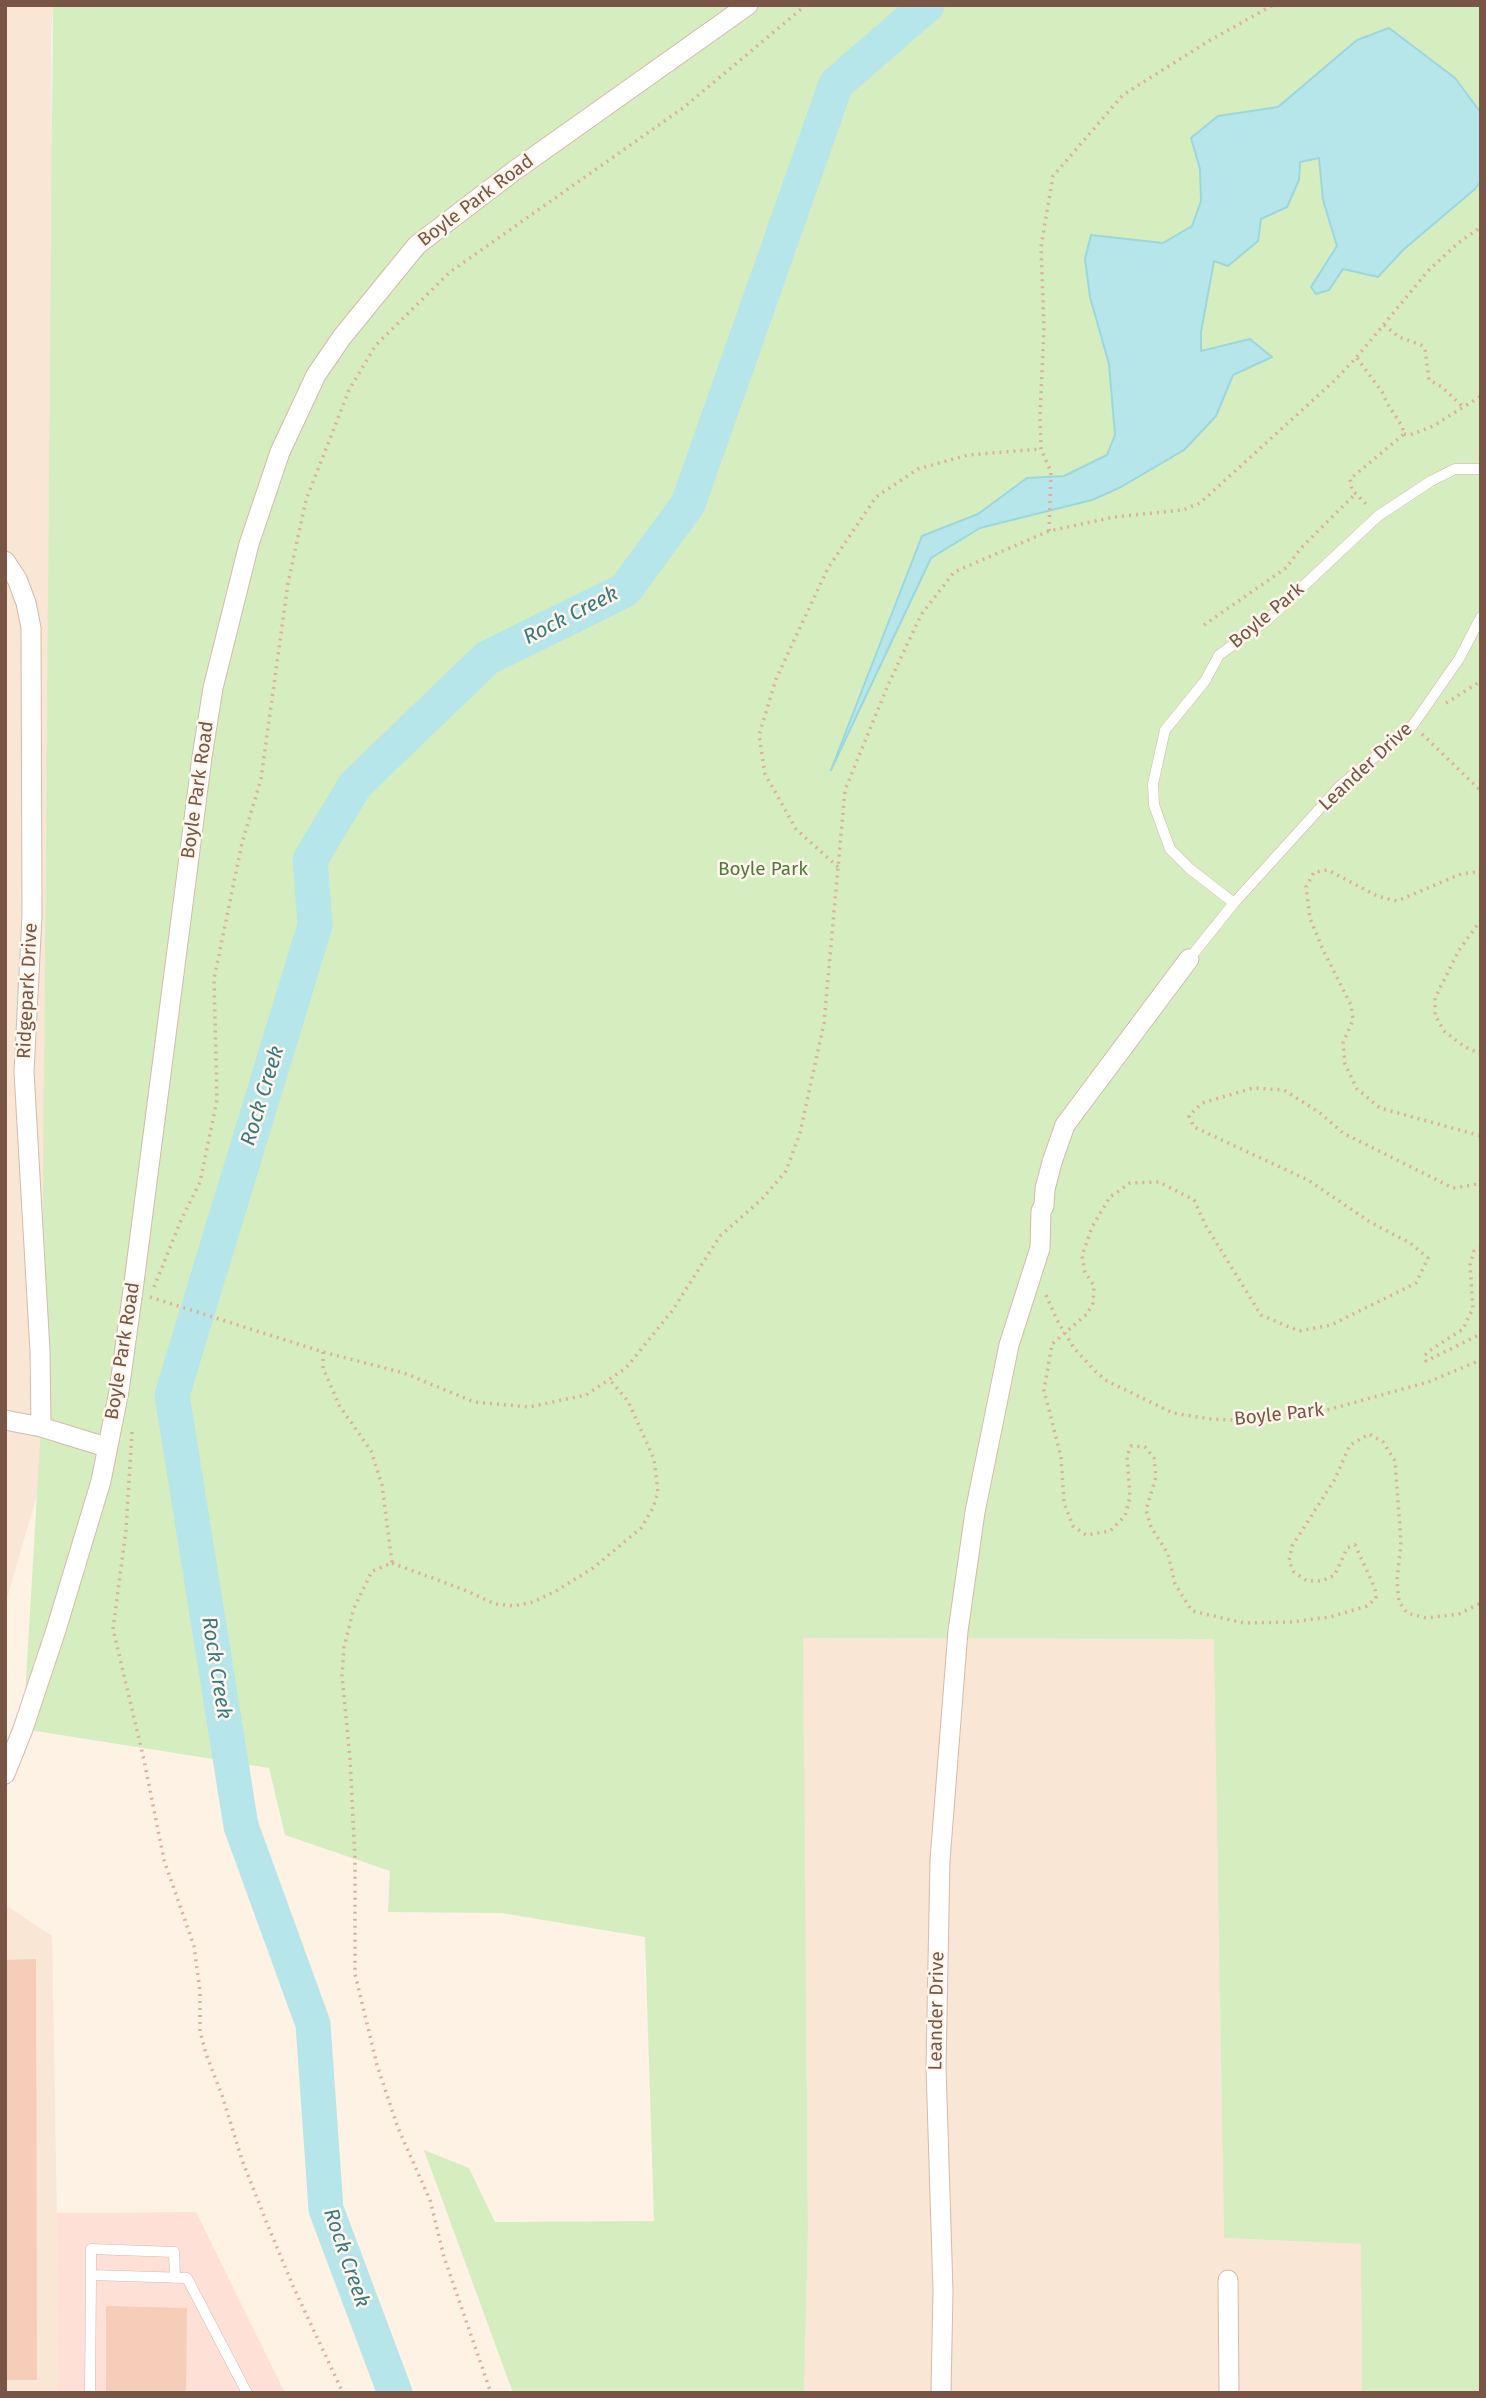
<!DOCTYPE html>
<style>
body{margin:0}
#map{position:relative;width:1486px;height:2398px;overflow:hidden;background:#fef2e4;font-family:"Fira Sans",sans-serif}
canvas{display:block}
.frame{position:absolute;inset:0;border:7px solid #795546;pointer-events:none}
</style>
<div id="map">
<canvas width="1486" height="2398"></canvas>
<div class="frame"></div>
</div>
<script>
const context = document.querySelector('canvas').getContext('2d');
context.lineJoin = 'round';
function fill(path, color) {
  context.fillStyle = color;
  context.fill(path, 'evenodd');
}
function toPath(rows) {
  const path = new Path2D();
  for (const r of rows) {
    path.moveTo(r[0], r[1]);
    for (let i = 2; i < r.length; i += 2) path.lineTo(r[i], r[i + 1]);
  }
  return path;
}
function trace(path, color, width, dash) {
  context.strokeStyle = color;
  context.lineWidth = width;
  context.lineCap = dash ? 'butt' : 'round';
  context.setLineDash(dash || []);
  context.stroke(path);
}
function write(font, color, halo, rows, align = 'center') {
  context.font = font + ' "Fira Sans",sans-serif';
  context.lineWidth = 5;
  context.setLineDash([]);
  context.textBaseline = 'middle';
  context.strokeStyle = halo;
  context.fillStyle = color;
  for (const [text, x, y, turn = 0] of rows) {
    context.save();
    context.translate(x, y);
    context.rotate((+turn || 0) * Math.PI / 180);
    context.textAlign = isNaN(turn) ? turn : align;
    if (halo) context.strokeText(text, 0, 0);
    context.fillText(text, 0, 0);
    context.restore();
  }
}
const residential = toPath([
 [5,5,53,5,51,39,64,1402,5,1605],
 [802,1638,1215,1639,1224,2238,1362,2244,1362,2393,804,2393,808,2231],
 [5,1905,52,1936,60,2393,5,2393]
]);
const commercial = toPath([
 [196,2212,285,2393,59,2393,57,2213]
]);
const green = toPath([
 [53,5,1481,5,1481,2393,1362,2393,1361,2244,1224,2238,1214,1639,803,1638,808,2231,804,2393,513,2393,424,2150,469,2168,495,2222,654,2221,645,1937,502,1913,388,1912,390,1871,285,1835,269,1768,23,1729,41,1427]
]);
const water = toPath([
 [1389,28,1455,78,1481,113,1481,181,1475,189,1403,250,1378,277,1343,269,1329,290,1316,294,1311,287,1337,246,1323,200,1319,158,1300,162,1299,180,1287,207,1261,219,1258,241,1228,266,1214,261,1201,332,1201,351,1250,339,1272,357,1233,375,1216,416,1184,450,1121,487,1092,500,980,528,931,558,831,770,922,536,978,514,1027,478,1064,476,1107,455,1115,435,1109,364,1090,297,1085,259,1091,235,1163,243,1192,226,1201,201,1200,169,1191,138,1218,116,1278,107,1357,40,1389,28]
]);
const river = toPath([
 [395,2393,326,2209,313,2024,241,1826,172,1395,315,925,310,860,355,785,487,658,625,590,688,504,836,84,927,5]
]);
const building = toPath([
 [36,1959,37,2380,5,2380,5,1960],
 [106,2306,187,2308,186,2393,106,2393]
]);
const path = toPath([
 [1384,325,1399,337,1421,345,1425,349,1429,380,1442,387,1463,407],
 [1357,358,1382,392,1387,403,1402,426,1404,434,1350,479,1352,490,1369,507],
 [1404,434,1410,435,1433,426,1481,396],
 [1049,531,1051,472,1041,449,1040,418,1044,327,1041,247,1053,176,1123,95,1207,42,1273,5],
 [1204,625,1286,568,1301,548,1356,493],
 [1446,703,1481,681],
 [1422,734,1481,791],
 [838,867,796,829,765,774,759,735,776,679,828,568,876,497,918,469,968,455,1041,449],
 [1481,875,1476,872,1461,874,1397,901,1377,896,1328,870,1314,872,1306,887,1310,918,1323,950,1351,1005,1353,1020,1343,1043,1345,1064,1357,1089,1380,1108,1481,1136],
 [1481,920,1459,950,1435,998,1435,1015,1444,1031,1465,1047,1481,1054],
 [1481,1180,1478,1184,1453,1188,1343,1133,1320,1113,1284,1090,1253,1088,1202,1103,1189,1116,1194,1127,1308,1180,1370,1222,1410,1243,1428,1258,1416,1283,1331,1325,1299,1331,1261,1315,1206,1226,1194,1200,1159,1182,1130,1183,1110,1197,1092,1227,1082,1256,1085,1272,1094,1286,1093,1303,1087,1314,1052,1344,1044,1390,1061,1457,1064,1503,1073,1526,1086,1535,1110,1531,1125,1516,1130,1497,1127,1456,1131,1446,1145,1447,1154,1458,1156,1477,1146,1510,1151,1527,1168,1554,1175,1584,1192,1611,1244,1623,1290,1622,1330,1617,1367,1606,1376,1598,1375,1588,1355,1545,1347,1548,1335,1575,1322,1581,1307,1581,1294,1572,1289,1561,1292,1546,1335,1479,1350,1445,1369,1434,1383,1442,1395,1461,1401,1542,1397,1581,1399,1602,1407,1613,1426,1618,1459,1614,1481,1603],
 [1481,1247,1474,1251,1470,1265,1473,1308,1463,1329,1429,1351,1425,1355,1426,1361,1481,1334],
 [154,1287,182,1218,200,1182,217,1100,214,979,242,843,261,779,288,583,306,500,349,390,376,345,450,272,683,108,806,5],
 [1046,1295,1057,1320,1074,1348,1095,1371,1107,1381,1173,1413,1210,1419,1253,1421,1320,1412,1428,1382,1481,1360],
 [150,1297,323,1352,404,1373,474,1402,529,1407,586,1395,626,1368,672,1311,720,1236,762,1199,786,1171,800,1133,824,1023,845,790,888,685,921,615,954,572,1049,531,1114,517,1183,510,1200,503,1333,382,1356,358,1428,271,1458,243,1481,227],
 [323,1352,323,1368,339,1405,371,1451,382,1485,392,1563,372,1571,354,1608,344,1647,342,1676,350,1758,355,1859,355,1974,377,2065,398,2128,430,2200,444,2257,491,2393],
 [132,1432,126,1530,113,1629,144,1760,164,1860,194,1946,200,1991,200,2031,206,2054,223,2098,242,2160,266,2221,293,2286,343,2393],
 [392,1563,467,1591,495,1604,514,1606,533,1602,556,1591,593,1568,641,1528,653,1508,658,1492,654,1459,628,1401,610,1380]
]);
const lane = toPath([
 [1234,903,1190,869,1170,849,1154,805,1153,784,1165,730,1205,681,1219,655,1265,622,1378,516,1431,481,1455,469,1481,469],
 [1189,959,1234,903,1341,785,1413,725,1459,659,1481,617],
 [91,2275,91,2249,174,2252,175,2278],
 [90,2393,91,2275,187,2278,247,2393]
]);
const street = toPath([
 [5,561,17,579,26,603,31,628,32,916,24,1072,40,1351,41,1427],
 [5,1420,41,1427,106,1447],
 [5,1774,23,1729,56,1630,101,1481,119,1391,133,1290,202,757,213,688,249,544,280,452,316,375,342,337,417,245,514,171,748,5],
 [1228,2280,1229,2393],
 [941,2393,943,2291,936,2067,940,1860,958,1631,975,1512,1009,1345,1040,1248,1041,1211,1044,1206,1045,1189,1052,1162,1065,1125,1189,959]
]);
const streetNames = [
 ["Boyle Park Road",476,201,-37],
 ["Boyle Park",1267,616,-40],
 ["Leander Drive",1366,767,-43],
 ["Boyle Park Road",198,790,-82],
 ["Ridgepark Drive",28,991,-87],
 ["Boyle Park Road",123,1351,-81],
 ["Boyle Park",1279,1415,-6],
 ["Leander Drive",937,2011,-89]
];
const parkNames = [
 ["Boyle Park",763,870]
];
const waterNames = [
 ["Rock Creek",571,616,-27],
 ["Rock Creek",263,1096,-73],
 ["Rock Creek",216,1668,81],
 ["Rock Creek",346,2258,71]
];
fill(residential, '#f9e6d4');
fill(commercial, '#ffe0d7');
fill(green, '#d6edc0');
fill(water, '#b6e6ea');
trace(water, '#9bd7dd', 2);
trace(river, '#b6e6ea', 35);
fill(building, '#f6cdb8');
trace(lane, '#d3bbab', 11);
trace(street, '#d3bbab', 21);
trace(path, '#dcb09b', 3.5, [2, 5]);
trace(lane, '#fff', 10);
trace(street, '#fff', 19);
write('19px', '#795546', '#fff6ec', streetNames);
write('19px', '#527a3b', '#fff6ec', parkNames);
write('italic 21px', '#397980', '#fff6ec', waterNames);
</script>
